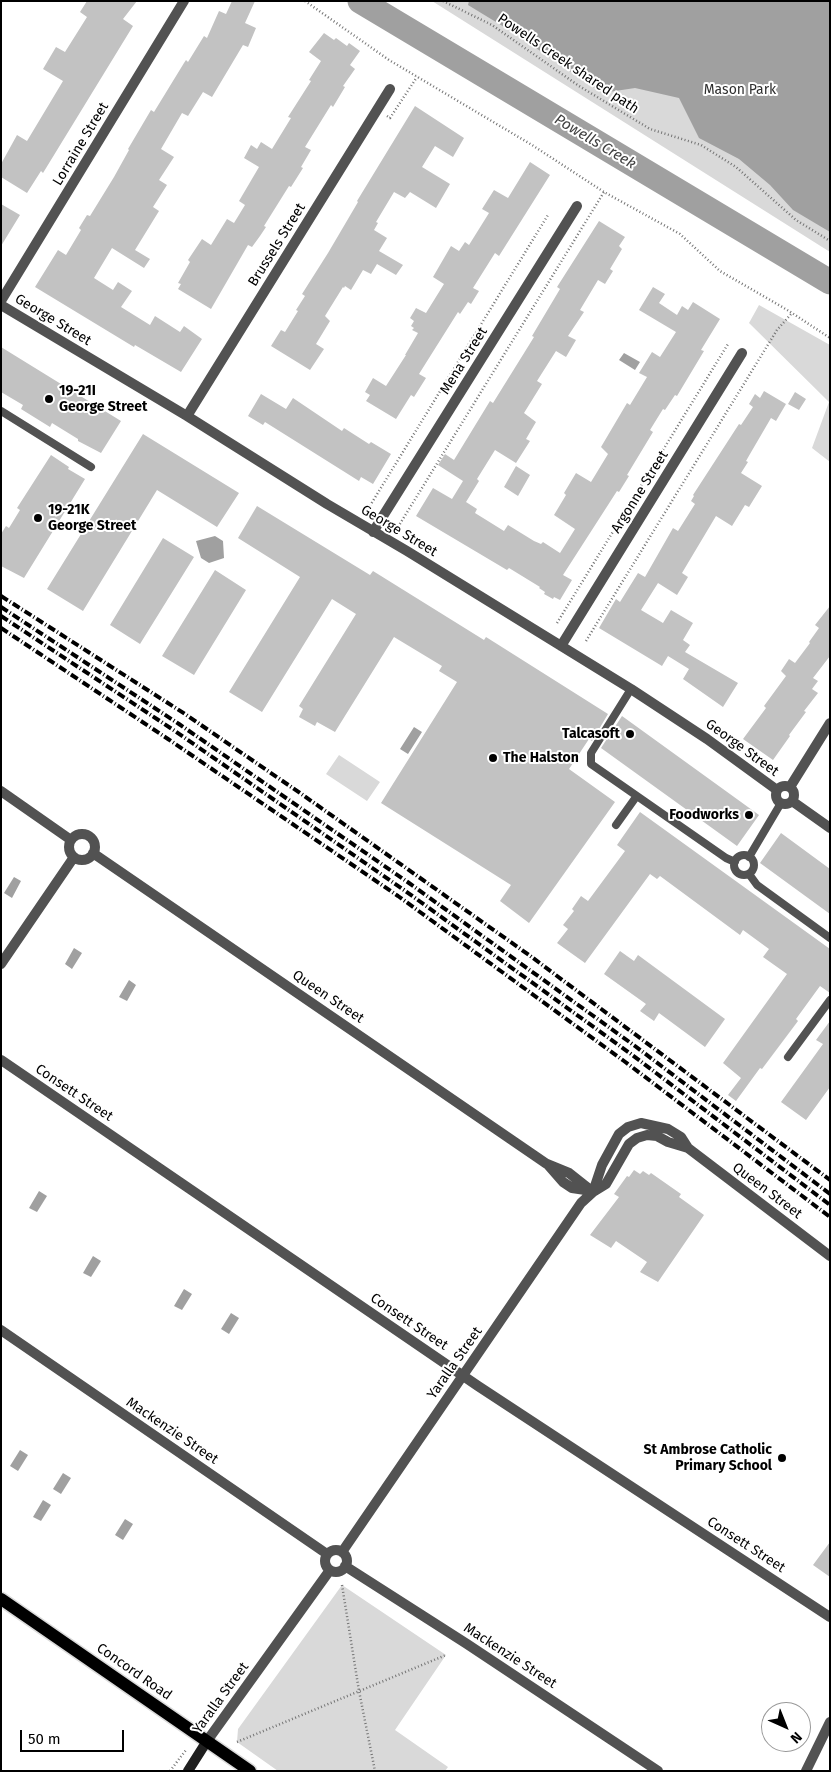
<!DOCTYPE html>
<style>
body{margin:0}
#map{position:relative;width:831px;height:1772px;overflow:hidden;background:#fff;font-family:"Fira Sans",sans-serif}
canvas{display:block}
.frame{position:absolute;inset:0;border:2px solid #000;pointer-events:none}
.north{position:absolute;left:761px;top:1702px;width:50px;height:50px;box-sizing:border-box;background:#fff;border:1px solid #999;border-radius:50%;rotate:136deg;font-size:14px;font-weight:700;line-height:20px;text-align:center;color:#000}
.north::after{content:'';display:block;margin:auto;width:18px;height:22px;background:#000;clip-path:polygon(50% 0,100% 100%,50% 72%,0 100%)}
.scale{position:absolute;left:20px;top:1730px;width:104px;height:22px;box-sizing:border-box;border:2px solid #000;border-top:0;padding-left:6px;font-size:15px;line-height:18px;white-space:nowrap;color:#000;-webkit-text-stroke:4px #fff;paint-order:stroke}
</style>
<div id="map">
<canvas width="831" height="1772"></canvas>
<div class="frame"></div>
<div class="north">N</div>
<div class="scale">50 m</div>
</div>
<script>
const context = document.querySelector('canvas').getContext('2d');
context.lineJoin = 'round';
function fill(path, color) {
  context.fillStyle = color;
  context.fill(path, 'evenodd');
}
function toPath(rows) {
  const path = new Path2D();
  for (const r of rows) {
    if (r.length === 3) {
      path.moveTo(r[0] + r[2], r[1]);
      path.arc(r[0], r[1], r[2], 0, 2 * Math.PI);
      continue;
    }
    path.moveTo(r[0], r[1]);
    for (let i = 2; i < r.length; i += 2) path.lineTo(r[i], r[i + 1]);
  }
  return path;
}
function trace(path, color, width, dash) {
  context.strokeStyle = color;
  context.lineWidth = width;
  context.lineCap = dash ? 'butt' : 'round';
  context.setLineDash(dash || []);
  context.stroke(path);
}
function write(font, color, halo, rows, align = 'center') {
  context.font = font + ' "Fira Sans",sans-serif';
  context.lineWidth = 4;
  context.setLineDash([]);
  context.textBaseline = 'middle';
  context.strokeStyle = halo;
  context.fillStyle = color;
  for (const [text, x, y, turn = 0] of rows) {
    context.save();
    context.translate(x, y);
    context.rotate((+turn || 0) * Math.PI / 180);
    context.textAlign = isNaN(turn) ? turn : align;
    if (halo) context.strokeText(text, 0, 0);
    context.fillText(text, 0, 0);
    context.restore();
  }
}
const green = toPath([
 [432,1,830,1,830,252],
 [759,305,830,345,830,462,812,448,829,402,749,323],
 [339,755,380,782,367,801,326,774],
 [342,1585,446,1655,395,1730,448,1767,445,1771,278,1771,237,1742,238,1729]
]);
const water = toPath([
 [469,1,830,1,830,232,793,210,770,185,739,159,699,138,679,98,635,88,602,93,514,33,468,5],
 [624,353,640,362,635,370,619,360],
 [215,536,223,541,224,558,209,563,201,558,196,541],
 [414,727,422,732,408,754,400,749],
 [14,877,21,881,12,898,4,893],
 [74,948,82,953,72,969,65,964],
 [129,980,136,985,127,1001,119,997],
 [39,1191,47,1196,37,1212,29,1208],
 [93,1256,101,1261,91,1277,83,1273],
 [184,1289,192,1294,182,1310,174,1306],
 [231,1313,239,1318,229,1334,221,1329],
 [20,1450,28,1455,18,1471,10,1466],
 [63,1473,71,1478,61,1494,53,1489],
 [43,1500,51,1505,41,1521,33,1517],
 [125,1519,133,1524,123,1540,115,1535]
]);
const river = toPath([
 [360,1,830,282]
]);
const building = toPath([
 [87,1,137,1,123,19,133,26,43,173,41,171,27,193,1,177,1,164,17,135,27,141,63,81,43,69,56,47,65,52,87,17,80,12],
 [232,1,255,1,245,23,256,28,248,47,243,45,212,97,203,92,188,116,182,113,161,149,174,157,159,180,167,185,153,207,159,211,135,250,150,259,144,268,112,248,94,278,113,290,118,282,132,291,121,307,150,325,155,316,180,332,184,326,202,339,181,372,135,345,134,347,35,287,58,250,66,255,81,230,79,228,87,215,90,216,114,177,129,150,128,149,151,110,154,112,184,63,186,60,188,62,204,36,207,38,219,11,226,14],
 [324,33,334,40,336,38,347,46,349,43,360,51,350,65,355,69,343,86,345,87,333,107,331,105,305,147,311,150,301,167,303,168,291,187,289,186,264,226,266,227,260,236,252,247,248,245,211,309,178,289,181,284,178,283,190,262,188,260,202,239,211,245,227,219,234,223,245,205,239,201,259,167,244,158,251,145,257,149,261,142,272,149,291,118,288,117,311,81,309,80,321,61,309,52],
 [415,106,464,138,453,157,435,146,422,167,450,184,436,208,410,192,405,198,394,192,376,222,378,223,374,230,387,238,379,251,403,265,396,275,377,264,371,274,363,270,351,290,345,286,344,288,343,287,325,316,330,321,316,344,324,349,310,370,271,346,281,330,285,332,298,311,296,310,305,296,302,294,328,253,358,202,357,201],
 [530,162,550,175,499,256,495,253,473,288,479,291,471,304,468,302,460,314,458,312,419,374,426,378,414,397,411,395,396,419,366,401,370,395,365,392,373,378,386,386,406,355,405,355,418,333,412,330,414,328,411,326,414,321,410,318,416,308,426,313,444,284,433,277,451,246,459,251,465,242,469,245,489,213,482,209,494,190,508,198],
 [1,204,20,215,1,246],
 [599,221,625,237,619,246,622,249,610,269,613,271,605,284,598,280,580,310,584,312,568,336,576,340,566,357,556,351,537,381,542,384,524,413,536,422,526,439,530,441,516,463,495,450,477,479,479,481,466,502,477,509,475,513,504,531,508,525,534,541,541,544,543,542,560,553,575,529,554,515,566,495,564,493,576,473,591,482,608,454,601,447,627,403,630,405,647,377,639,373,652,352,660,357,676,332,639,310,653,287,665,294,659,303,677,315,682,306,688,310,693,302,720,319,701,350,704,351,677,396,675,395,665,410,663,409,650,430,653,432,627,475,629,476,619,492,617,491,563,575,572,580,560,600,554,597,553,599,544,594,545,592,539,588,540,587,509,568,507,570,416,516,433,488,452,499,463,481,438,465,445,454,454,460,490,401,493,403,534,337,532,336,560,289,557,287],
 [1,347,121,421,101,453,78,441,78,439,52,423,50,427,21,409,23,405,1,392],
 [764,391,786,404,776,421,771,418,750,454,746,461,748,462,741,473,762,486,749,507,745,505,732,526,716,516,682,573,688,577,677,595,658,583,641,610,663,623,671,610,693,623,683,640,690,645,685,652,738,683,723,707,683,679,689,669,668,656,662,666,599,628,616,599,620,602,638,573,645,577,673,528,678,531,695,504,691,501,694,496,693,495,739,424,741,425,753,407,749,404,755,394,760,398],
 [795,392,806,399,799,410,788,404],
 [261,394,286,409,293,398,342,431,344,428,369,444,371,442,391,454,373,484,361,477,359,481,265,422,263,425,248,416],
 [143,434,239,493,217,527,157,490,83,611,47,589],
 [51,455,69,467,68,469,85,479,24,578,1,566,1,534,6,526,9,528,20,510,17,508],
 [516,466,530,475,518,496,504,487],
 [257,506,370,575,373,571,484,640,486,637,608,714,592,741,589,739,569,769,615,802,529,923,500,901,511,885,381,803,457,682,439,671,442,666,394,637,335,732,317,722,315,726,299,717,303,709,299,706,356,614,332,599,262,712,229,692,300,577,238,538],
 [163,538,194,557,140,644,110,625],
 [215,570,246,590,194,675,162,656],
 [830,606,830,656,813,678,818,681,812,689,818,693,804,711,806,712,789,735,790,736,773,760,743,739,766,708,764,706,786,676,781,671,789,659,795,663,810,643,809,642,819,628,815,625],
 [622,716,759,815,737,846,601,748],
 [640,812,830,949,830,993,820,986,796,1019,798,1021,762,1069,760,1068,736,1101,728,1095,741,1078,723,1063,787,974,763,957,769,949,743,930,740,935,660,876,657,879,650,874,585,963,557,943,568,929,563,925,574,911,572,909,581,896,588,901,625,851,617,845],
 [781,833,830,869,830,914,760,863],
 [620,951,634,961,638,955,725,1019,705,1047,659,1013,654,1021,640,1011,646,1004,604,974],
 [830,1021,830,1087,806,1120,781,1102,823,1044,816,1040],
 [634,1170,640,1174,643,1171,649,1175,651,1173,681,1194,679,1197,704,1215,658,1282,640,1272,647,1262,616,1241,611,1248,590,1235,619,1197,614,1194,627,1176,629,1177],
 [830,1542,830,1577,813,1565]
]);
const path = toPath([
 [305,1,389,60,532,145,604,192,680,234,720,271,789,311,830,338],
 [443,1,492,25,579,86,650,129,701,145,736,167,796,220,830,241],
 [387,116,390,118,417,77],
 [368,509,548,215],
 [398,527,604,192],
 [557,623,728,344],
 [586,641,777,330,792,313],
 [342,1585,359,1691,375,1771],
 [237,1742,446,1655],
 [170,1771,186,1750]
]);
const lane = toPath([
 [1,411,91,467],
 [631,689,591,753,591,764,726,858,735,862],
 [616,825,636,797],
 [744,865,10],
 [749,857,781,803],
 [749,874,757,885,830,938],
 [788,1057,830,1000]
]);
const street = toPath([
 [1,301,184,1],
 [1,305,187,416,327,504,407,551,631,689,707,739,777,790],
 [187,416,390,89],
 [373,532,577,206],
 [561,646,742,353],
 [785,795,9],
 [790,787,830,723],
 [1,791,71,840],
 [792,801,830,828],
 [82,847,13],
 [93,853,547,1164,569,1173,593,1192],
 [1,964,74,857],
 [1,1060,478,1386,830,1617],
 [549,1166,563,1182,572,1188,592,1191],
 [593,1192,602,1165,619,1134,628,1127,641,1123,668,1129,681,1137,688,1148,830,1256],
 [1,1330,327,1554],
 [336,1561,11],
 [342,1552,581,1203,593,1192,606,1184,629,1144,637,1138,647,1135,657,1136,668,1142,688,1148],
 [345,1566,467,1644,658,1771],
 [207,1741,330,1570],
 [806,1771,830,1722]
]);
const secondary = toPath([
 [188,1771,207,1741]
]);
const primary = toPath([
 [1,1599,250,1771]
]);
const rail = toPath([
 [1,596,185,714,300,793,529,955,830,1180],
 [1,607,179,724,409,883,635,1046,830,1194],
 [1,616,175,731,404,890,631,1054,830,1205],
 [1,628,168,739,398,896,624,1061,830,1217]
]);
const markers = [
 [49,399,5,"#000"],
 [38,518,5,"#000"],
 [630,734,5,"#000"],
 [493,758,5,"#000"],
 [749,815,5,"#000"],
 [782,1458,5,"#000"]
];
const streetNames = [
 ["Powells Creek shared path",568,64,34],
 ["Lorraine Street",81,144,-59],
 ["Brussels Street",277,245,-58],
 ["George Street",53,320,31],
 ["Mena Street",464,361,-58],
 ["Argonne Street",640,492,-58],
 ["George Street",399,531,31],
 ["George Street",742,748,36],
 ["Queen Street",328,997,34],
 ["Consett Street",74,1093,34],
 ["Queen Street",767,1191,37],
 ["Consett Street",409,1322,34],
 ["Yaralla Street",455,1363,-55],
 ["Mackenzie Street",172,1431,34],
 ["Consett Street",746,1545,33],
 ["Mackenzie Street",510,1656,33],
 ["Concord Road",134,1672,35],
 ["Yaralla Street",221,1698,-54]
];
const parkNames = [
 ["Mason Park",740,90]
];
const poiNames = [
 ["19-21I",59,391],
 ["George Street",59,407],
 ["19-21K",48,510],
 ["George Street",48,526],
 ["Talcasoft",620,734,"right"],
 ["The Halston",503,758],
 ["Foodworks",739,815,"right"],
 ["St Ambrose Catholic",772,1450,"right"],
 ["Primary School",772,1466,"right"]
];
const waterNames = [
 ["Powells Creek",595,142,31]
];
fill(green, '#d9d9d9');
fill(water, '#a0a0a0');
trace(river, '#a0a0a0', 25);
fill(building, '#c2c2c2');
trace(primary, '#dbdbdb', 15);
trace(path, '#747474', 2.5, [1, 2.5]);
trace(lane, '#525252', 8);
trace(street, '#525252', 10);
trace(secondary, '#1f1f1f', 10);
trace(primary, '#000', 12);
trace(rail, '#000', 4, [8, 2.5, 1, 2.5]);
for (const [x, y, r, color] of markers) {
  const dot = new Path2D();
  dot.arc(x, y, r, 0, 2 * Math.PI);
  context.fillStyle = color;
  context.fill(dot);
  trace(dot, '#fff', 2);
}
write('14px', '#000', '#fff', streetNames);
write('14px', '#303030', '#fff', parkNames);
write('bold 14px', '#000', '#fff', poiNames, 'left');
write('italic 15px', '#414141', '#fff', waterNames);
</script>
